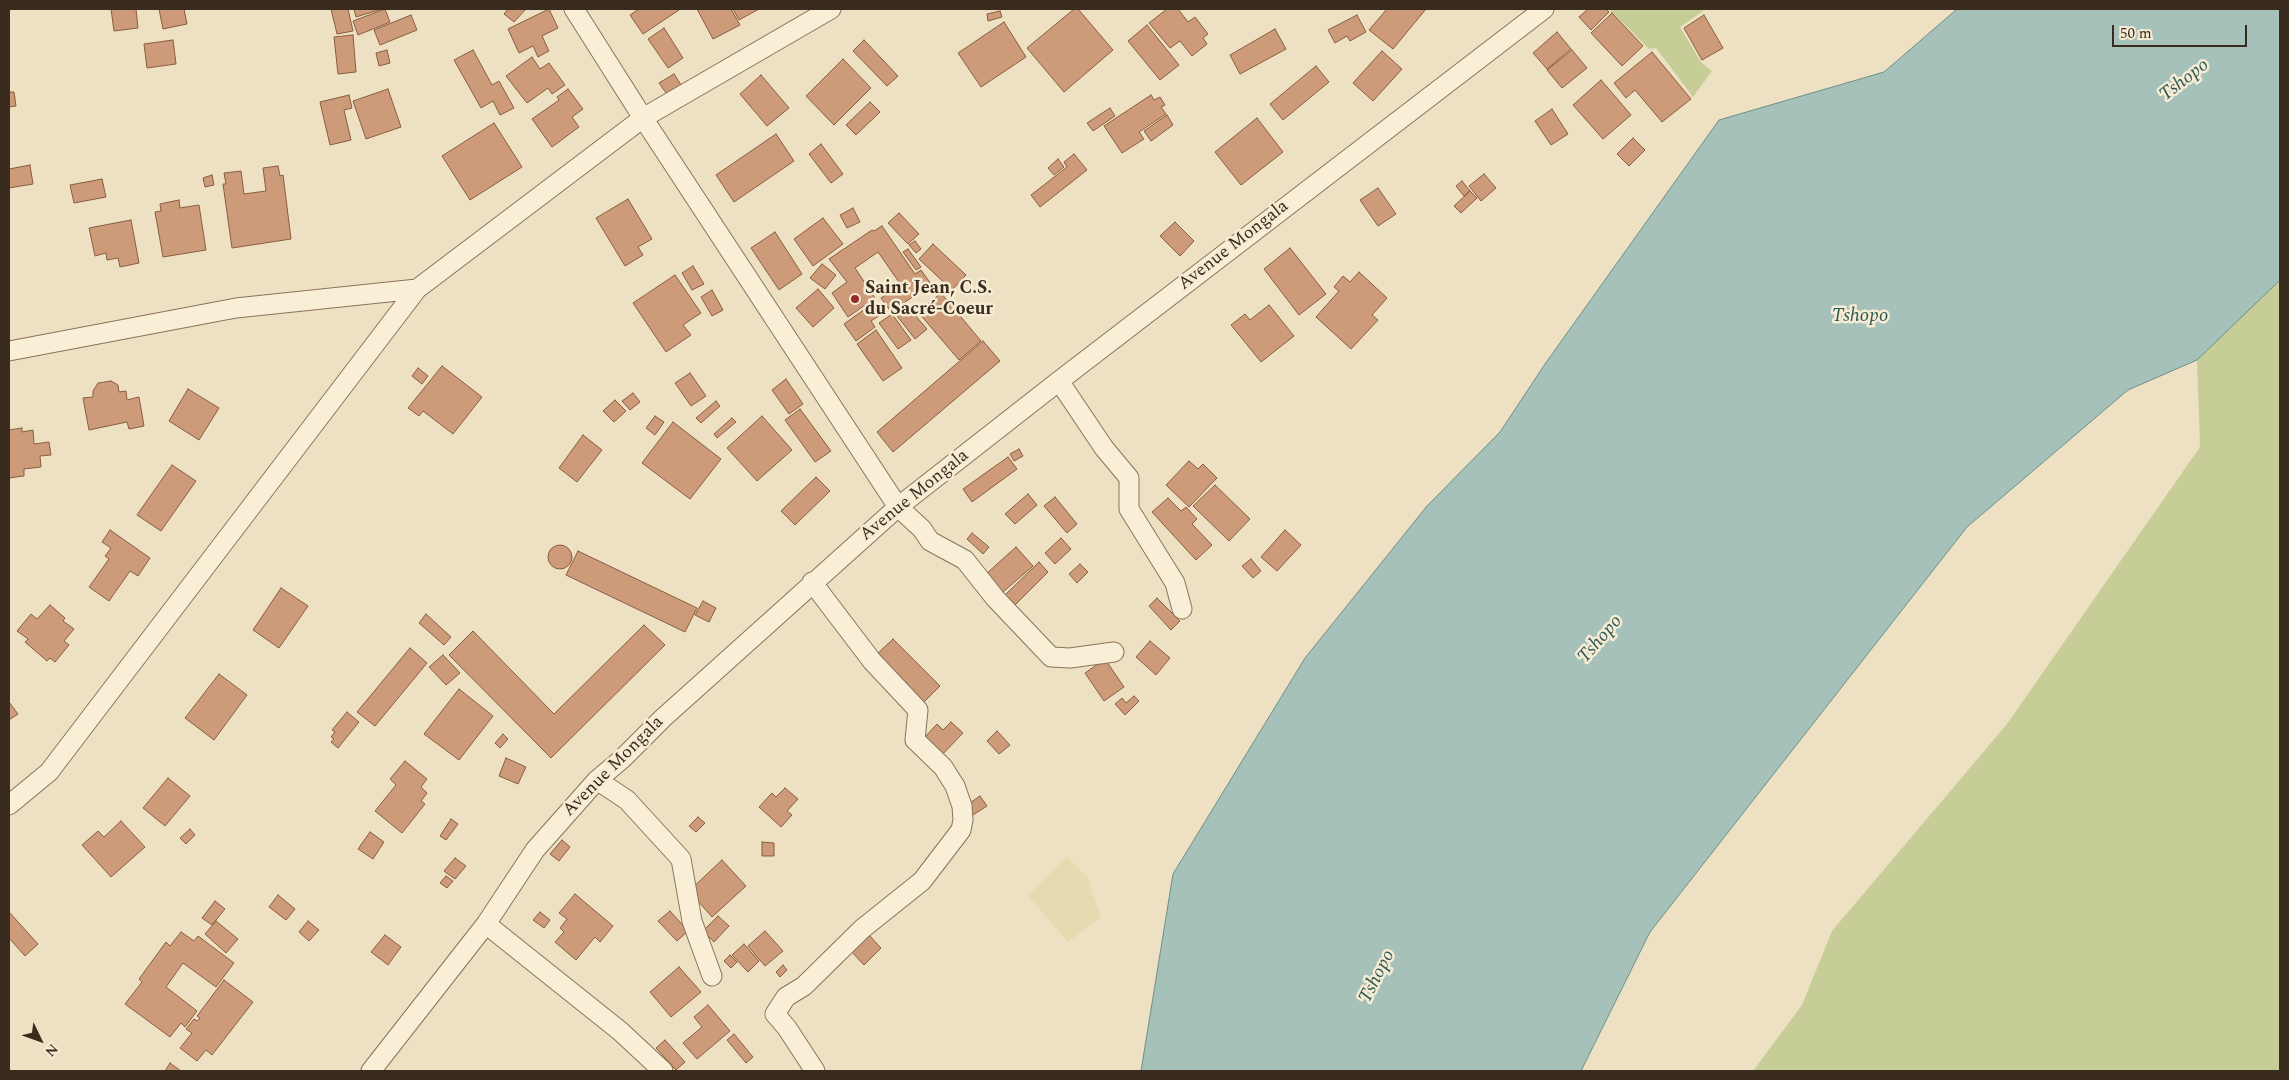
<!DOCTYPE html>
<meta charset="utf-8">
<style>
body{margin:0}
#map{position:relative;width:2289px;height:1080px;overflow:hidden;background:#eee1c3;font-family:Spectral,serif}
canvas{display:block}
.frame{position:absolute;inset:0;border:10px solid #392b1e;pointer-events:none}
.north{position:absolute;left:15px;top:1015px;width:50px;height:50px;-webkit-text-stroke:4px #f6ebd3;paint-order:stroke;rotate:132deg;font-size:14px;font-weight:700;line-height:20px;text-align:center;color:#392b1e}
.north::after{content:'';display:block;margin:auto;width:18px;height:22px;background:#392b1e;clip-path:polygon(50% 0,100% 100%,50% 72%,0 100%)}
.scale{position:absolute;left:2112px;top:25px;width:135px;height:22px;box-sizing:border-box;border:2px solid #392b1e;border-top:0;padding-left:6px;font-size:15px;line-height:18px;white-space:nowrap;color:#392b1e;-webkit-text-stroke:4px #f6ebd3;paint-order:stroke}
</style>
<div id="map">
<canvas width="2289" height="1080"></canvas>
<div class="frame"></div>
<div class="north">N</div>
<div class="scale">50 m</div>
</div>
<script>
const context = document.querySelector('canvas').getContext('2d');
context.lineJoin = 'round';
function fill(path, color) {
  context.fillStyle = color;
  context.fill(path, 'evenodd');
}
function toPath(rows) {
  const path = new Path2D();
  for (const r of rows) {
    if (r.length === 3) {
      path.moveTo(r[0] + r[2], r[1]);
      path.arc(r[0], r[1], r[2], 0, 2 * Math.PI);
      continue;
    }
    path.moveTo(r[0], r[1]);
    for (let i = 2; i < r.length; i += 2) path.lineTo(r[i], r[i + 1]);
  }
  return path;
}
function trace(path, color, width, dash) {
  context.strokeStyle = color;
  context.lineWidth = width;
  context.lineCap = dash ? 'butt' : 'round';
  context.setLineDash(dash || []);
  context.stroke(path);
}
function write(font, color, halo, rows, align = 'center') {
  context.font = font + ' Spectral,serif';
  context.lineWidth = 5;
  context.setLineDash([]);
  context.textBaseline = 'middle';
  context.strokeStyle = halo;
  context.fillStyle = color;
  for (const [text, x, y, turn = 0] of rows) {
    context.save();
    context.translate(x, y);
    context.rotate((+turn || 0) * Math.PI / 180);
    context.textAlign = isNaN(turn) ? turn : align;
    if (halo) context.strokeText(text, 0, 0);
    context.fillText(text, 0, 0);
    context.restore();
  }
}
const farmland = toPath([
 [1067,856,1088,878,1101,918,1068,942,1028,896]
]);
const green = toPath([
 [1609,9,1702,9,1703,11,1680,27,1701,62,1712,71,1693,97,1656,48,1649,49],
 [2280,250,2280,1071,1753,1071,1802,1005,1832,931,2007,724,2200,447,2197,360,2256,278]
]);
const water = toPath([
 [1957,9,2280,9,2280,280,2197,360,2128,390,1967,527,1650,932,1581,1071,1141,1071,1173,874,1305,658,1427,506,1500,432,1545,364,1719,120,1884,72,1957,9]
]);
const building = toPath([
 [111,9,136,9,138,28,114,31,111,9],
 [159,9,184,9,187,24,163,29,159,9],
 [331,9,348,9,353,31,337,34,331,9],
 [354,9,382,9,356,17,354,9],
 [385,9,390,22,358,35,353,21,385,9],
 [508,9,526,9,514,22,504,14,508,9],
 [549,9,558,28,542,36,549,51,538,57,533,46,519,53,508,29,549,9],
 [639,9,678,9,679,10,643,34,630,15,639,9],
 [697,9,731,9,740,25,713,39,697,9],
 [733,9,759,9,739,20,733,9],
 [1074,9,1078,9,1113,50,1064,92,1027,48,1074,9],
 [1167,9,1178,9,1188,22,1195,17,1208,34,1203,38,1207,44,1192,56,1180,41,1170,48,1149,23,1167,9],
 [1387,9,1426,9,1393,49,1369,30,1387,9],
 [1588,9,1606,9,1609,12,1591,30,1579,17,1588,9],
 [1000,11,1002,17,988,21,987,14,1000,11],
 [1612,13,1643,46,1622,66,1591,33,1612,13],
 [411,15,417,30,380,45,374,30,411,15],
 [1357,15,1366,32,1350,41,1347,36,1335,43,1328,30,1357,15],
 [1704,15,1723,48,1702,60,1684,28,1704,15],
 [1004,22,1026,57,981,87,958,53,1004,22],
 [1147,25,1179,65,1160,80,1128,41,1147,25],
 [664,28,683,58,668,68,648,39,664,28],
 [1275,29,1286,49,1240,74,1230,55,1275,29],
 [1557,32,1571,49,1547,69,1533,53,1557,32],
 [353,35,356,72,338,74,334,37,353,35],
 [173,40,176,64,147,68,144,44,173,40],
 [864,40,898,76,887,86,853,51,864,40],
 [387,50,390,63,379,66,376,53,387,50],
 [473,50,492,85,499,81,514,108,500,115,493,101,481,108,454,60,473,50],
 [1572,50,1587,68,1562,88,1547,70,1572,50],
 [1382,51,1402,69,1373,101,1353,83,1382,51],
 [1652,52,1691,99,1662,122,1635,90,1626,98,1614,83,1652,52],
 [532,57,540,69,549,63,565,85,552,94,548,88,527,103,506,76,532,57],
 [843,59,871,88,834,125,806,96,843,59],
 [1316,66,1329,82,1283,120,1270,104,1316,66],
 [674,74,683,88,669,97,659,83,674,74],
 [761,75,789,108,767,126,740,94,761,75],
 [1601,80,1631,115,1603,139,1573,105,1601,80],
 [388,89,401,127,366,139,353,101,388,89],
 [568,89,583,109,572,117,579,127,552,147,532,119,559,100,557,97,568,89],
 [9,92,14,92,16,106,9,107,9,92],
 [349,95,352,108,344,110,351,140,330,145,320,102,349,95],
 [1151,95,1154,100,1160,97,1165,105,1161,107,1166,114,1139,132,1144,139,1122,153,1104,126,1151,95],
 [870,102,880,112,856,135,846,125,870,102],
 [1110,108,1115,116,1093,131,1087,123,1110,108],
 [1552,109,1568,134,1551,145,1535,121,1552,109],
 [1167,115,1173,125,1151,141,1144,131,1167,115],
 [1257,118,1283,152,1241,185,1215,152,1257,118],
 [494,123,522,167,470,200,442,156,494,123],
 [776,134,794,161,734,202,716,175,776,134],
 [1633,138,1645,150,1629,166,1617,154,1633,138],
 [821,144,843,174,831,183,809,154,821,144],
 [1074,154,1087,170,1040,207,1031,195,1067,167,1064,162,1074,154],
 [1058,159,1064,167,1054,175,1048,168,1058,159],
 [30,165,33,184,9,188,9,169,30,165],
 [278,166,280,176,283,175,291,239,232,248,223,184,226,184,224,173,241,171,244,194,266,191,263,168,278,166],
 [1484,174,1496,188,1481,201,1469,186,1484,174],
 [212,175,214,185,205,187,203,178,212,175],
 [102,179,106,197,74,203,70,185,102,179],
 [1462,181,1470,191,1464,196,1456,186,1462,181],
 [1378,188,1396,214,1378,226,1360,200,1378,188],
 [1470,191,1477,198,1461,213,1454,206,1470,191],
 [628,199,652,239,638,247,643,255,625,266,596,218,628,199],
 [179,200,180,208,199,205,206,250,163,257,155,212,161,211,160,204,179,200],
 [853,208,860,222,847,228,840,215,853,208],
 [899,213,919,234,908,244,888,223,899,213],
 [823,218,843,244,813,266,794,239,823,218],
 [131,220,139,263,120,267,118,258,107,260,106,253,95,256,89,228,131,220],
 [1175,222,1194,241,1180,256,1160,236,1175,222],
 [882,226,915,274,921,270,931,284,891,312,881,298,901,285,878,252,855,268,875,298,848,317,832,293,847,282,829,259,872,230,874,231,882,226],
 [775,232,802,274,779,290,751,248,775,232],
 [915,241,921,249,916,253,909,245,915,241],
 [933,244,966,275,952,290,919,259,933,244],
 [1290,248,1326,294,1299,315,1264,269,1290,248],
 [908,249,921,267,916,270,903,252,908,249],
 [822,264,836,275,825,289,810,278,822,264],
 [693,266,704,284,692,290,682,273,693,266],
 [1359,272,1387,298,1372,315,1378,320,1351,349,1316,317,1339,291,1334,287,1343,276,1350,282,1359,272],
 [675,275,701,313,683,325,691,335,666,352,633,303,675,275],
 [818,289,834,308,813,327,796,308,818,289],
 [712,290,723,310,712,316,701,297,712,290],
 [941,293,981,341,959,360,918,312,941,293],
 [872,304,880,315,871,321,875,327,856,341,844,324,872,304],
 [1269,305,1294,336,1261,362,1231,325,1245,314,1250,320,1269,305],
 [908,307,927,329,915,339,897,316,908,307],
 [892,314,911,340,898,349,879,323,892,314],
 [876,330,902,368,883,381,857,344,876,330],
 [983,341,1000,361,893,452,877,432,983,341],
 [442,366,482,397,453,434,423,411,419,416,408,408,442,366],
 [418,368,428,376,422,384,412,376,418,368],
 [690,373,706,396,691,406,675,383,690,373],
 [786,379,803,404,789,414,772,390,786,379],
 [111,381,118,385,119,392,126,391,127,400,139,397,144,426,129,429,127,422,89,430,83,398,93,397,93,391,98,383,111,381],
 [188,389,219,408,199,440,169,421,188,389],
 [633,393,640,402,630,410,622,401,633,393],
 [615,400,626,411,614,422,603,411,615,400],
 [716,401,720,406,701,423,696,418,716,401],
 [800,409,831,451,815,462,785,420,800,409],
 [655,416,664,422,655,435,646,428,655,416],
 [762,416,792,450,757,481,727,448,762,416],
 [732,418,736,422,717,438,714,434,732,418],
 [673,422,721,459,690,499,642,463,673,422],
 [22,428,22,432,33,430,34,444,49,442,51,455,40,456,41,467,24,469,24,476,9,478,9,430,22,428],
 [583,435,602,450,577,482,559,468,583,435],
 [1019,449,1023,456,1014,461,1010,454,1019,449],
 [1008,457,1017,469,972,502,963,489,1008,457],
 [1189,461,1198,469,1203,464,1217,478,1189,507,1166,485,1189,461],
 [172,465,196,481,161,531,137,515,172,465],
 [816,477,830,491,795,525,781,511,816,477],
 [1215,485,1250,519,1229,541,1193,506,1215,485],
 [1028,494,1037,505,1015,524,1005,514,1028,494],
 [1055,497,1077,524,1067,533,1044,506,1055,497],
 [1168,498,1181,511,1186,507,1197,519,1192,524,1212,545,1196,560,1152,512,1168,498],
 [110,530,150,558,138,576,130,571,109,601,89,587,109,559,105,556,111,548,102,542,110,530],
 [1285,530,1301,545,1277,571,1261,557,1285,530],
 [972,533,989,547,983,554,967,539,972,533],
 [1061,538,1071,549,1055,564,1045,553,1061,538],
 [560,557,12],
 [1016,547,1033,566,1003,592,986,574,1016,547],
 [578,551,697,608,685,632,566,575,578,551],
 [1251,559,1261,571,1253,578,1242,566,1251,559],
 [1039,562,1048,572,1013,607,1003,597,1039,562],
 [1080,564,1088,572,1077,583,1069,574,1080,564],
 [281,588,308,606,279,648,253,630,281,588],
 [1157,598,1180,621,1171,630,1149,606,1157,598],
 [703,601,716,608,709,622,695,615,703,601],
 [50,605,65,618,63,621,74,629,64,641,69,645,55,662,50,658,47,661,25,642,28,639,17,631,31,614,37,619,50,605],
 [426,614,451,637,444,645,419,623,426,614],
 [644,625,665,645,551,758,449,655,473,631,554,714,644,625],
 [893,639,940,686,922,704,875,656,893,639],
 [1150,641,1170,658,1156,675,1136,657,1150,641],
 [410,648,427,663,375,726,357,712,410,648],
 [443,655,460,673,446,685,429,667,443,655],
 [1105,659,1124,687,1104,701,1085,673,1105,659],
 [219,674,247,695,214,740,185,718,219,674],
 [459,689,493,716,459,760,424,734,459,689],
 [1134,696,1139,701,1125,715,1115,704,1122,698,1126,703,1134,696],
 [9,702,18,714,9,720,9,702],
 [347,712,359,722,338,748,331,742,334,739,331,737,335,732,332,730,347,712],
 [951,722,963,733,939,758,923,739,937,724,943,730,951,722],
 [997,731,1010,745,999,754,987,741,997,731],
 [503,734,508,739,500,748,495,743,503,734],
 [506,758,526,767,518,784,499,776,506,758],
 [405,761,427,779,421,787,427,793,421,801,425,804,402,833,375,811,396,785,390,779,405,761],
 [168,778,190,796,165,826,143,808,168,778],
 [785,788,798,799,787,811,792,815,781,827,759,807,772,793,776,797,785,788],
 [980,796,987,806,973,815,967,805,980,796],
 [698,817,705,823,696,832,689,826,698,817],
 [451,819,458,824,446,840,440,836,451,819],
 [121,821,145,847,111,877,82,845,98,831,104,837,121,821],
 [190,829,195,835,186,844,180,838,190,829],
 [370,832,384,842,373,859,358,849,370,832],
 [562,840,570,847,559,861,550,854,562,840],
 [762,842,774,843,774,856,762,856,762,842],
 [455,858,466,866,455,879,444,871,455,858],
 [722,860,746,886,712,917,689,891,722,860],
 [446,876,453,881,447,888,440,883,446,876],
 [575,894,613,926,600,942,595,937,576,960,555,942,564,932,560,928,567,919,559,913,575,894],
 [278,895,295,909,286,920,269,907,278,895],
 [215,901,225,909,212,925,202,918,215,901],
 [670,911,688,931,677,941,658,921,670,911],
 [9,912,38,944,25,956,9,938,9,912],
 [540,912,550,920,544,928,533,920,540,912],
 [718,916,729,926,714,942,703,931,718,916],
 [216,921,238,939,226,953,205,934,216,921],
 [308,921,319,930,309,941,299,932,308,921],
 [765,931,783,951,765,966,748,946,765,931],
 [181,932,194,941,198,936,234,963,216,987,183,963,166,987,197,1011,185,1027,181,1023,170,1037,125,1004,142,982,139,979,166,942,170,946,181,932],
 [868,934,881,948,864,965,851,951,868,934],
 [385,935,401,947,388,965,371,952,385,935],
 [744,944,759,961,748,972,732,955,744,944],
 [730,955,737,962,731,968,724,961,730,955],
 [783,965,787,970,780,977,776,972,783,965],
 [679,967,701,992,671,1017,650,992,679,967],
 [224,980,253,1002,212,1055,206,1050,197,1061,180,1048,192,1033,186,1029,194,1019,197,1021,200,1018,197,1016,224,980],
 [708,1005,730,1031,697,1059,683,1043,702,1027,694,1017,708,1005],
 [734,1034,753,1057,746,1063,727,1040,734,1034],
 [665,1040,685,1062,676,1070,656,1048,665,1040],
 [170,1063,181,1071,165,1071,170,1063]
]);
const minor = toPath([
 [574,9,643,118,898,507,922,529,930,541,965,560,995,598,1051,657,1070,658,1114,652],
 [9,351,236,308,417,289],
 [1059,381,1104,448,1129,478,1129,509,1175,583,1182,609],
 [812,582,872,661,918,710,915,740,943,767,955,786,962,806,963,820,961,830,922,881,862,929,804,986,786,997,775,1014,787,1028,815,1071],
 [597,780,627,800,681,859,692,921,712,976],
 [9,805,49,772,417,289,643,118,831,9],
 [486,924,620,1031,663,1071],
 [371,1071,486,924,535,850,597,780,622,759,663,718,898,507,1059,381,1544,9]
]);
const markers = [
 [855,299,5,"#99292b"]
];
const streetNames = [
 ["Avenue Mongala",1234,246,-38],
 ["Avenue Mongala",915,496,-39],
 ["Avenue Mongala",614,767,-45]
];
const poiNames = [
 ["Saint Jean, C.S.",865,289],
 ["du Sacré-Coeur",865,310]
];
const waterNames = [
 ["Tshopo",2185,81,-38],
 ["Tshopo",1860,317],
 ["Tshopo",1601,640,-49],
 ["Tshopo",1378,977,-63]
];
fill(farmland, '#e4dbb1');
fill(green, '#c7cd97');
fill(water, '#a5c1b9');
trace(water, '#6c9087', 1);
fill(building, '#cd9b79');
trace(building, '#885c3f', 1);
trace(minor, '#89735a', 21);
trace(minor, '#f9efd7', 19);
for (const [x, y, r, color] of markers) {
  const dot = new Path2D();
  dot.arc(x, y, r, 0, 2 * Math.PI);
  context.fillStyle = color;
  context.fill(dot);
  trace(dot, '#f6ebd3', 2);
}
write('18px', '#392b1e', '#f6ebd3', streetNames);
write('bold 18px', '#392b1e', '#f6ebd3', poiNames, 'left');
write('italic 19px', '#2d5956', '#f6ebd3', waterNames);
</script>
